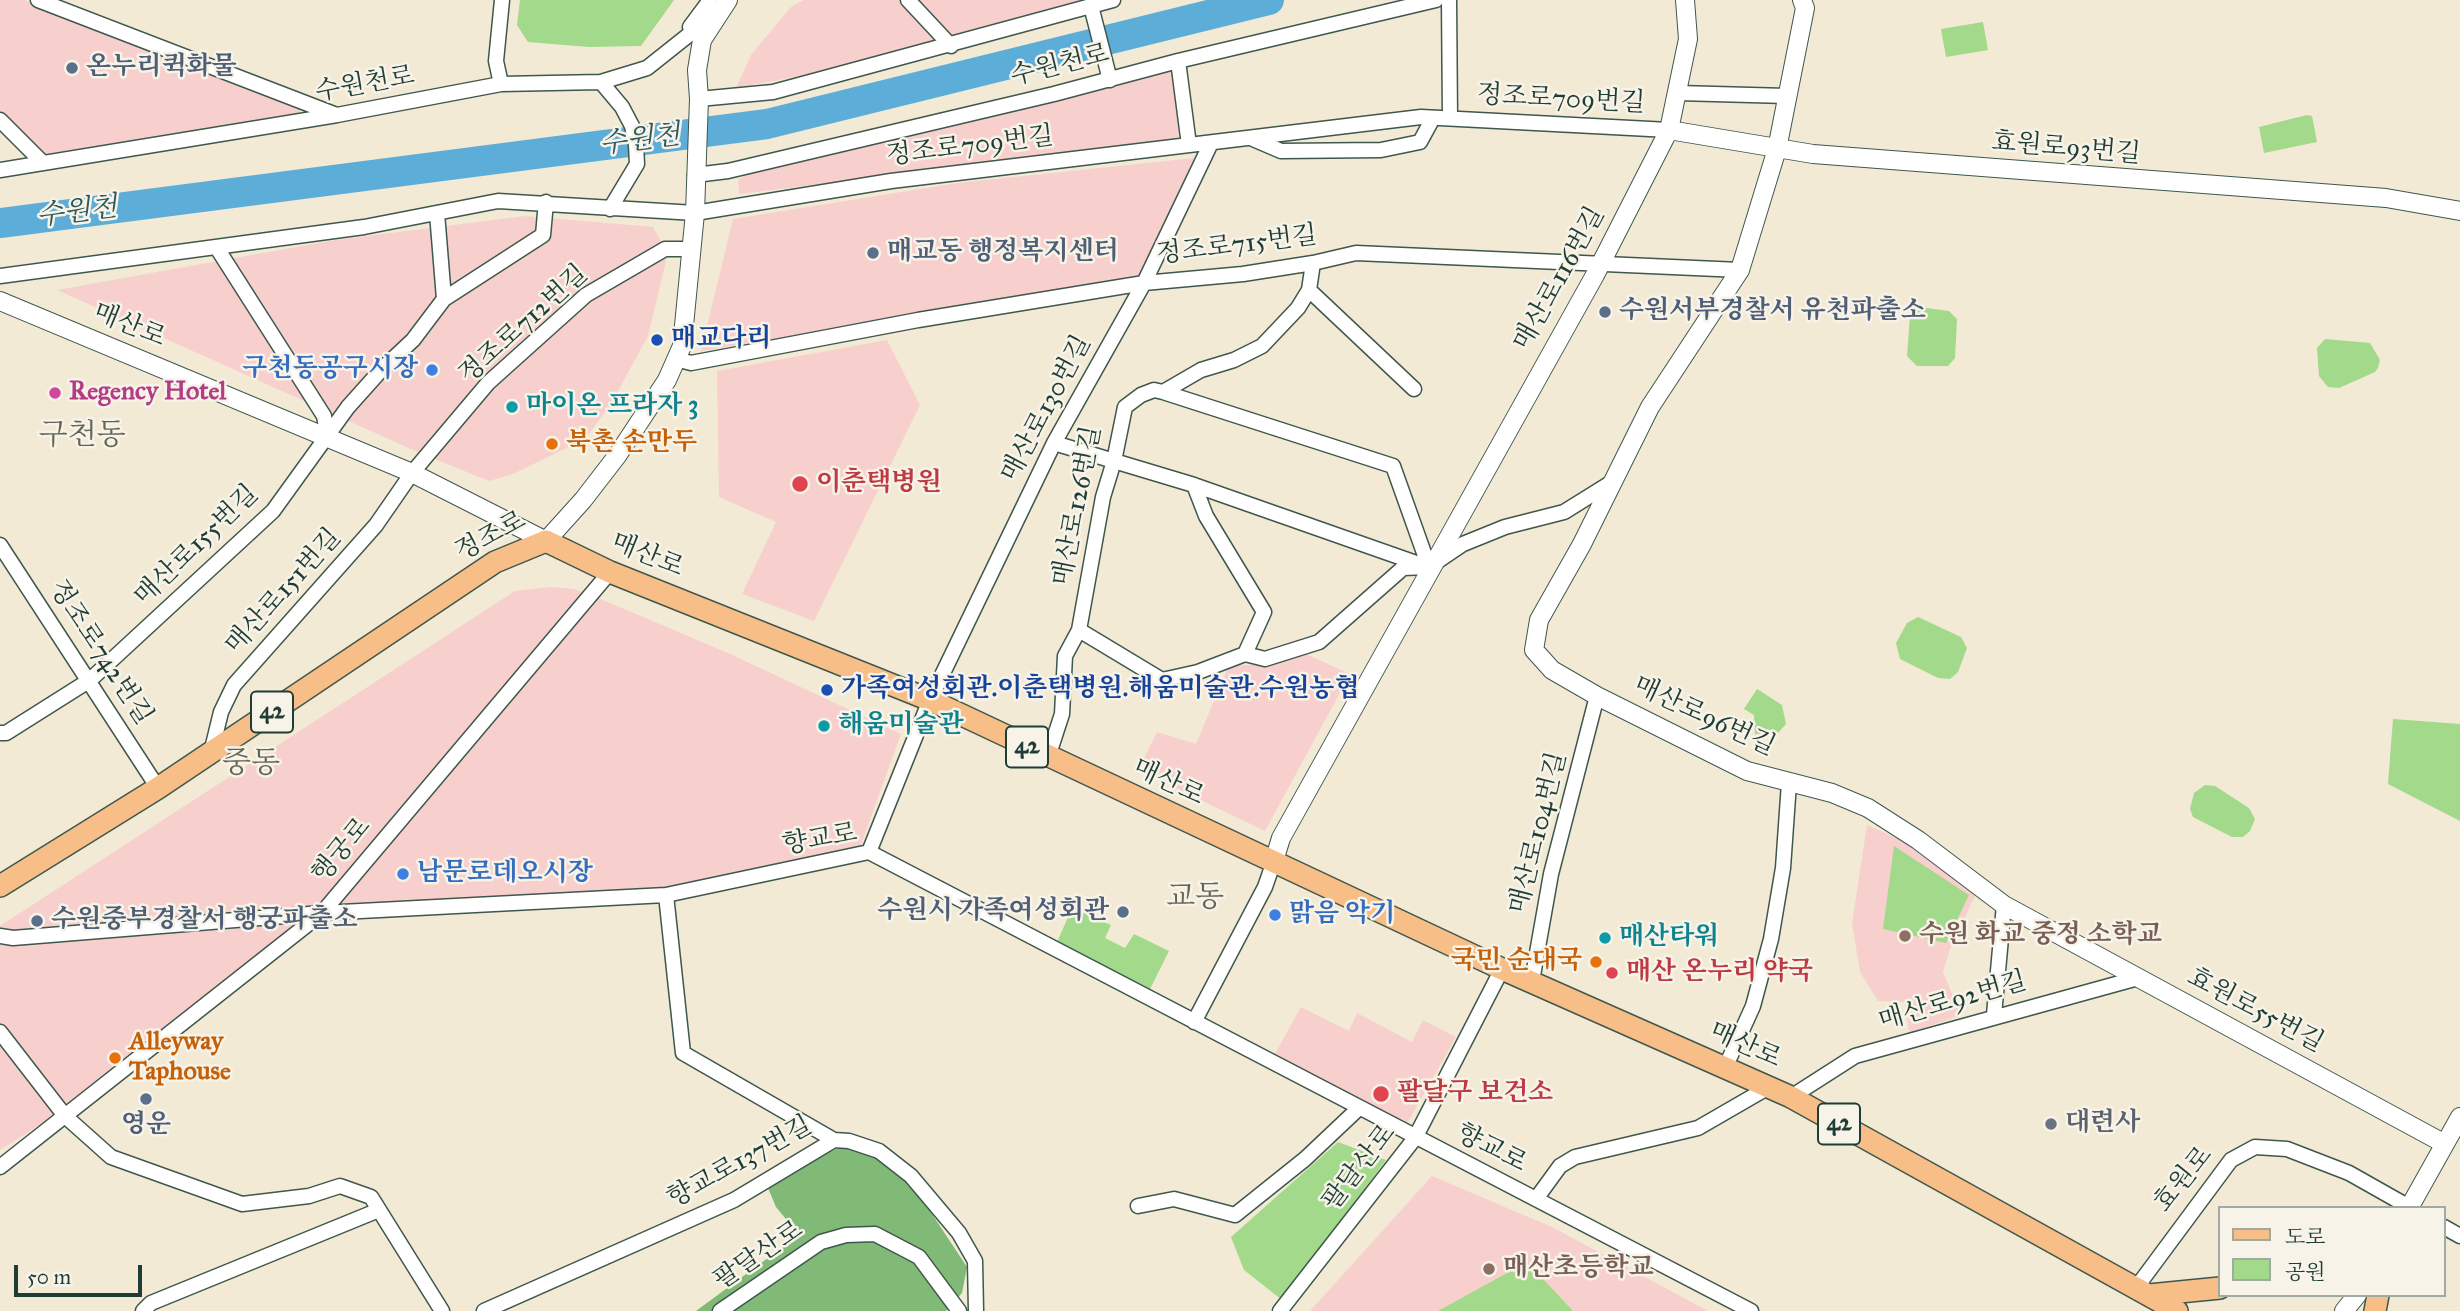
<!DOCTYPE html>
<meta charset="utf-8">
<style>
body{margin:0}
#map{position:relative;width:2460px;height:1311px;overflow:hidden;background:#f2ead5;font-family:"IM FELL Great Primer","Noto Serif KR",serif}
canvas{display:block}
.legend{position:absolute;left:2218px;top:1206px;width:228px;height:91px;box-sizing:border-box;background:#f7f3e8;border:2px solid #a1aaa0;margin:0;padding:9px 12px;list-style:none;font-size:21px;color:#1f3d34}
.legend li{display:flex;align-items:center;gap:14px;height:35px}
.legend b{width:35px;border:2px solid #a1aaa0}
.scale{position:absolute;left:14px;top:1265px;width:128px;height:32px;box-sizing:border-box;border:4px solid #1f3d34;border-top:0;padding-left:9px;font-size:21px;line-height:24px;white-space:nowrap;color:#1f3d34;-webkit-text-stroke:5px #f7f3e8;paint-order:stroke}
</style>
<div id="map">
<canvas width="2460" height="1311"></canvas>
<ul class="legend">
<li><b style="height:9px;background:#f7be88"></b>도로</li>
<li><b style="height:19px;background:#a2d98a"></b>공원</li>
</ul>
<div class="scale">50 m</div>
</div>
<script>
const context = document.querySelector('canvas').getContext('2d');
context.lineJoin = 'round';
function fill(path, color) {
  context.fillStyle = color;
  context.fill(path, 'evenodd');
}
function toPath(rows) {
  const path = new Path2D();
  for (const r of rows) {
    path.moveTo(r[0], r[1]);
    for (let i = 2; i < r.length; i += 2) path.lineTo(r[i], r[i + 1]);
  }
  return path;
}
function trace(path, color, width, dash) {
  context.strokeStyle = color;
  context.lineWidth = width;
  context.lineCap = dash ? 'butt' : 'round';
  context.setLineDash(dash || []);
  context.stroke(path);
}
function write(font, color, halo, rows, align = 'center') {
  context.font = font + ' "IM FELL Great Primer","Noto Serif KR",serif';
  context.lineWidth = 5;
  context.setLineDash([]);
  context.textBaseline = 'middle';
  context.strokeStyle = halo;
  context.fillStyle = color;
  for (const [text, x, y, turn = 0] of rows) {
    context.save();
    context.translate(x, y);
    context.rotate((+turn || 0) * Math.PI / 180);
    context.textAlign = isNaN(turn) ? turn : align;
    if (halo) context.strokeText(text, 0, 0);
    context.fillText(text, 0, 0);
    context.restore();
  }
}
const built = toPath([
 [0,0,24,0,301,103,299,117,44,157,0,112],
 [804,0,901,0,939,45,864,64,736,88,751,55,791,7],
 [913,0,1100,0,952,41],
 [1173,66,1180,140,739,194,738,180,761,166],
 [1194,158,1139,279,701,351,733,219,957,183],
 [525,216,653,227,661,241,666,261,648,336,611,404,585,439,513,474,489,481,413,450,57,290,335,240],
 [887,340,920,405,814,621,742,594,776,522,719,497,717,371],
 [551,587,574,589,596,597,728,653,901,734,860,847,665,887,320,910,49,1119,0,1150,0,926,515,591],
 [1306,654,1350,674,1265,831,1138,770,1157,732,1196,744,1229,665,1267,665],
 [1867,825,1899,839,1976,894,1950,949,1943,972,1961,1015,1909,1033,1905,1002,1878,1001,1860,972,1852,923],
 [1301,1007,1349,1031,1357,1013,1412,1042,1423,1020,1456,1037,1404,1129,1272,1059],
 [1432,1176,1552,1227,1708,1311,1310,1311]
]);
const green = toPath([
 [520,0,674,0,641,46,589,47,528,42,517,25],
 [1983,22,1988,50,1946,57,1941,29],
 [2307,115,2312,116,2317,142,2264,153,2259,127],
 [1926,308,1949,311,1957,319,1955,358,1948,366,1917,366,1907,356,1910,316,1918,309],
 [2325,339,2370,343,2380,360,2378,368,2375,372,2339,388,2328,387,2319,376,2317,348],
 [1918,617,1961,637,1967,648,1958,672,1950,679,1938,678,1900,659,1896,643,1907,623],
 [1757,689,1782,705,1786,724,1778,733,1755,734,1754,715,1744,709],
 [2393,719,2460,724,2460,821,2388,784],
 [2205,785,2215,786,2249,808,2255,819,2250,831,2243,837,2232,837,2193,817,2190,809,2194,793],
 [1894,846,1969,895,1946,943,1883,929],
 [1072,908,1111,925,1105,938,1125,948,1134,934,1169,951,1148,993,1055,947],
 [1338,1142,1386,1160,1282,1300,1244,1270,1231,1237],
 [1527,1262,1573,1311,1438,1311]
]);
const forest = toPath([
 [848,1143,874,1155,903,1177,932,1214,967,1267,962,1293,946,1311,696,1311,799,1235,776,1207,768,1188,790,1172]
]);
const river = toPath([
 [0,223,767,124,1269,0]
]);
const minor = toPath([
 [38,0,334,114],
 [908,0,951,46],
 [1449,0,1450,118],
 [1091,6,1110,80],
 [690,27,710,0],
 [1178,61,1189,145],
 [601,82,622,107,632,126,636,145,637,164,610,209],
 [501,84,496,61,502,0],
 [1678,93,1787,96],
 [699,99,773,92,1113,0],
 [0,120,43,163],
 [1253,139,1281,151,1381,150,1420,142,1433,118],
 [0,170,337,115,501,84,601,82,647,68,715,14],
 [695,175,728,171,1054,94,1178,61,1436,0],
 [437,213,444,299],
 [217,248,324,416,328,438],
 [1313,263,1309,290,1414,389],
 [0,276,364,227,498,201,695,213,891,181,1421,117,1669,130],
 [676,359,691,363,918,320,1144,283,1243,274,1313,263,1356,253,1740,270],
 [1163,392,1393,466,1429,567],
 [1054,443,1194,485,1422,565],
 [0,545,158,788],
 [1079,630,1162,680,1198,672,1245,654,1264,612,1206,516,1194,485],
 [1245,654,1265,659,1319,642,1403,568,1429,567,1463,544,1505,527,1564,512,1609,484],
 [0,733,6,733,90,680,273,511,348,407,382,369,413,340,444,299,543,235,546,202],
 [211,753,221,712,234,685,376,525,412,473,488,383,586,295,665,249,691,249],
 [1048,757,1062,714,1065,656,1079,630,1103,497,1114,461,1125,407,1141,395,1154,390,1163,392,1201,370,1234,360,1262,346,1298,308,1309,290],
 [869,852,930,700,1054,443,1144,283,1211,143],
 [666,895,683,1053,834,1140,849,1141,879,1151,911,1176,959,1233,975,1261,976,1311],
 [0,936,13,938,322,913,666,895,869,852,1751,1311],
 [1532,981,1551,874,1597,696],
 [1994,1015,2004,905],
 [1194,1022,1265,887,1274,861],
 [0,1032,65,1116,111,1157,242,1204,309,1196,340,1186,371,1197,442,1311],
 [1725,1068,1753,1006,1771,939,1783,868,1789,783],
 [1791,1097,1855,1056,2138,978],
 [0,1167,322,913,610,572],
 [1536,1199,1560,1166,1575,1157,1698,1128,1769,1087],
 [1138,1206,1174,1199,1235,1215,1305,1159,1359,1108],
 [2444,1227,2460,1236],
 [2136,1288,2231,1160,2255,1147,2287,1149,2349,1173,2411,1208],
 [143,1311,151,1303,379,1210],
 [484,1311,734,1200,834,1140],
 [720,1311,821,1242,846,1235,875,1234,919,1257,959,1311],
 [1280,1311,1415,1138,1502,969]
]);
const tertiary = toPath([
 [1802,0,1805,8,1777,149,1740,270,1650,407,1582,544,1539,620,1534,650,1552,670,1597,696,1747,771,1832,793,1868,808,1918,840,2004,905,2445,1144],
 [1669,130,1813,154,2386,198,2460,211],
 [0,301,412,473,546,541,583,500,617,456,667,380,682,346,695,213,699,99,697,70,702,40,728,0],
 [1274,861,1281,838,1595,275,1669,130,1688,39,1685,0],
 [2409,1208,2460,1117],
 [2344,1311,2357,1295]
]);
const primary = toPath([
 [0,886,158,788,495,562,546,541,610,572,930,700,1502,969,1791,1097,2177,1311],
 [2149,1295,2220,1288],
 [2375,1311,2378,1295]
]);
const markers = [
 [72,68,7,"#5c6f8a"],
 [873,253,7,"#5c6f8a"],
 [1605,312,7,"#5c6f8a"],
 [657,340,7,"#1a4fb4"],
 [432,370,7,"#3f7fe0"],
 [55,393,7,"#d1479c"],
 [512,407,7,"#0f9aa8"],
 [552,444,7,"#e8710a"],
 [800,484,9,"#e0444e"],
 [827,690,7,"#1a4fb4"],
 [824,726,7,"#0f9aa8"],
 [403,874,7,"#3f7fe0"],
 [1123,912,7,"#5c6f8a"],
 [1275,915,7,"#3f7fe0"],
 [37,921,7,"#5c6f8a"],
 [1905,936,7,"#8d6e63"],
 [1605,938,7,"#0f9aa8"],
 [1596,962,7,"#e8710a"],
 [1612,973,7,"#e0444e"],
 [115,1058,7,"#e8710a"],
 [1381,1094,9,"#e0444e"],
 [146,1099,7,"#5c6f8a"],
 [2051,1124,7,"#6b7280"],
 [1489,1269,7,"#8d6e63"]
];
const shields = [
 [272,712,42],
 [1027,747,42],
 [1839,1124,42]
];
const shieldNames = [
 ["42",272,712],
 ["42",1027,747],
 ["42",1839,1124]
];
const streetNames = [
 ["수원천로",1060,66,-14],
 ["수원천로",365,85,-10],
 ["정조로709번길",1561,100,3],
 ["정조로709번길",970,147,-7],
 ["효원로93번길",2066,149,5],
 ["정조로715번길",1237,246,-7],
 ["매산로116번길",1560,279,-61],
 ["정조로712번길",524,325,-42],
 ["매산로",129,326,22],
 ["매산로130번길",1047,409,-62],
 ["매산로126번길",1078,506,-79],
 ["정조로",491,537,-28],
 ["매산로155번길",197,546,-44],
 ["매산로",647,556,22],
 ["매산로151번길",284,592,-48],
 ["정조로742번길",100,653,57],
 ["매산로96번길",1704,717,25],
 ["매산로",1168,783,25],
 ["매산로104번길",1539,833,-76],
 ["향교로",820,840,-10],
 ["행궁로",342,851,-50],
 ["매산로92번길",1953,1002,-16],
 ["효원로55번길",2255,1011,28],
 ["매산로",1745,1046,24],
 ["향교로",1491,1149,27],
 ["향교로137번길",740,1163,-29],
 ["팔달산로",1360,1168,-52],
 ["효원로",2184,1180,-51],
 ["팔달산로",759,1256,-34]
];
const serviceNames = [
 ["온누리퀵화물",86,68],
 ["매교동 행정복지센터",887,253],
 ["수원서부경찰서 유천파출소",1619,312],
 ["수원시 가족여성회관",1109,912,"right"],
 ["수원중부경찰서 행궁파출소",51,921],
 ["영운",146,1126,"center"]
];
const transitNames = [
 ["매교다리",671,340],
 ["가족여성회관.이춘택병원.해움미술관.수원농협",841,690]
];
const shopNames = [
 ["구천동공구시장",418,370,"right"],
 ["남문로데오시장",417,874],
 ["맑음 악기",1289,915]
];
const hotelNames = [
 ["Regency Hotel",69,393]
];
const cultureNames = [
 ["마이온 프라자 3",526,407],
 ["해움미술관",838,726],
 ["매산타워",1619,938]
];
const foodNames = [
 ["북촌 손만두",566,444],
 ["국민 순대국",1582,962,"right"],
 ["Alleyway",129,1043],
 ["Taphouse",129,1073]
];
const healthNames = [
 ["이춘택병원",816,484],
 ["매산 온누리 약국",1626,973],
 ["팔달구 보건소",1397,1094]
];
const educationNames = [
 ["수원 화교 중정 소학교",1919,936],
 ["매산초등학교",1503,1269]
];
const worshipNames = [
 ["대련사",2065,1124]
];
const waterNames = [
 ["수원천",640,141,-7],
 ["수원천",77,213,-7]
];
const quarterNames = [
 ["구천동",82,437],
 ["중동",251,765],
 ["교동",1195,899]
];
fill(built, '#f7d0ce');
fill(green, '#a2d98a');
fill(forest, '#81b976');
trace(river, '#5cadd7', 30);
trace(minor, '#3f574c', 17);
trace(tertiary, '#3f574c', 20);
trace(primary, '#3f574c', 24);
trace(minor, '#fff', 14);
trace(tertiary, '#fff', 18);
trace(primary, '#f7be88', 21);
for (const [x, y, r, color] of markers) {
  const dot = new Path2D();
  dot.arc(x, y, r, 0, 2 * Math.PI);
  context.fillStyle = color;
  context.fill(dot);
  trace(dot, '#f7f3e8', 2.5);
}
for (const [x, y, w] of shields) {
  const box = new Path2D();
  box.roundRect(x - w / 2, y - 20.5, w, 41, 5);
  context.fillStyle = '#f7f3e8';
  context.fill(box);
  trace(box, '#1f3d34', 2);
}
write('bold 24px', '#1f3d34', null, shieldNames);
write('26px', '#1f3d34', '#f7f3e8', streetNames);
write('bold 26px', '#4e5e75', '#f7f3e8', serviceNames, 'left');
write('bold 26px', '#164399', '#f7f3e8', transitNames, 'left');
write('bold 26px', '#366cbe', '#f7f3e8', shopNames, 'left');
write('bold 26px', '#b23c85', '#f7f3e8', hotelNames, 'left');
write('bold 26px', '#0d838f', '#f7f3e8', cultureNames, 'left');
write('bold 26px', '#c56008', '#f7f3e8', foodNames, 'left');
write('bold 26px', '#be3a42', '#f7f3e8', healthNames, 'left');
write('bold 26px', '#785e54', '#f7f3e8', educationNames, 'left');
write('bold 26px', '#5b616d', '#f7f3e8', worshipNames, 'left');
write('italic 28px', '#2e595d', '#f7f3e8', waterNames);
write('30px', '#656552', '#f7f3e8', quarterNames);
</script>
